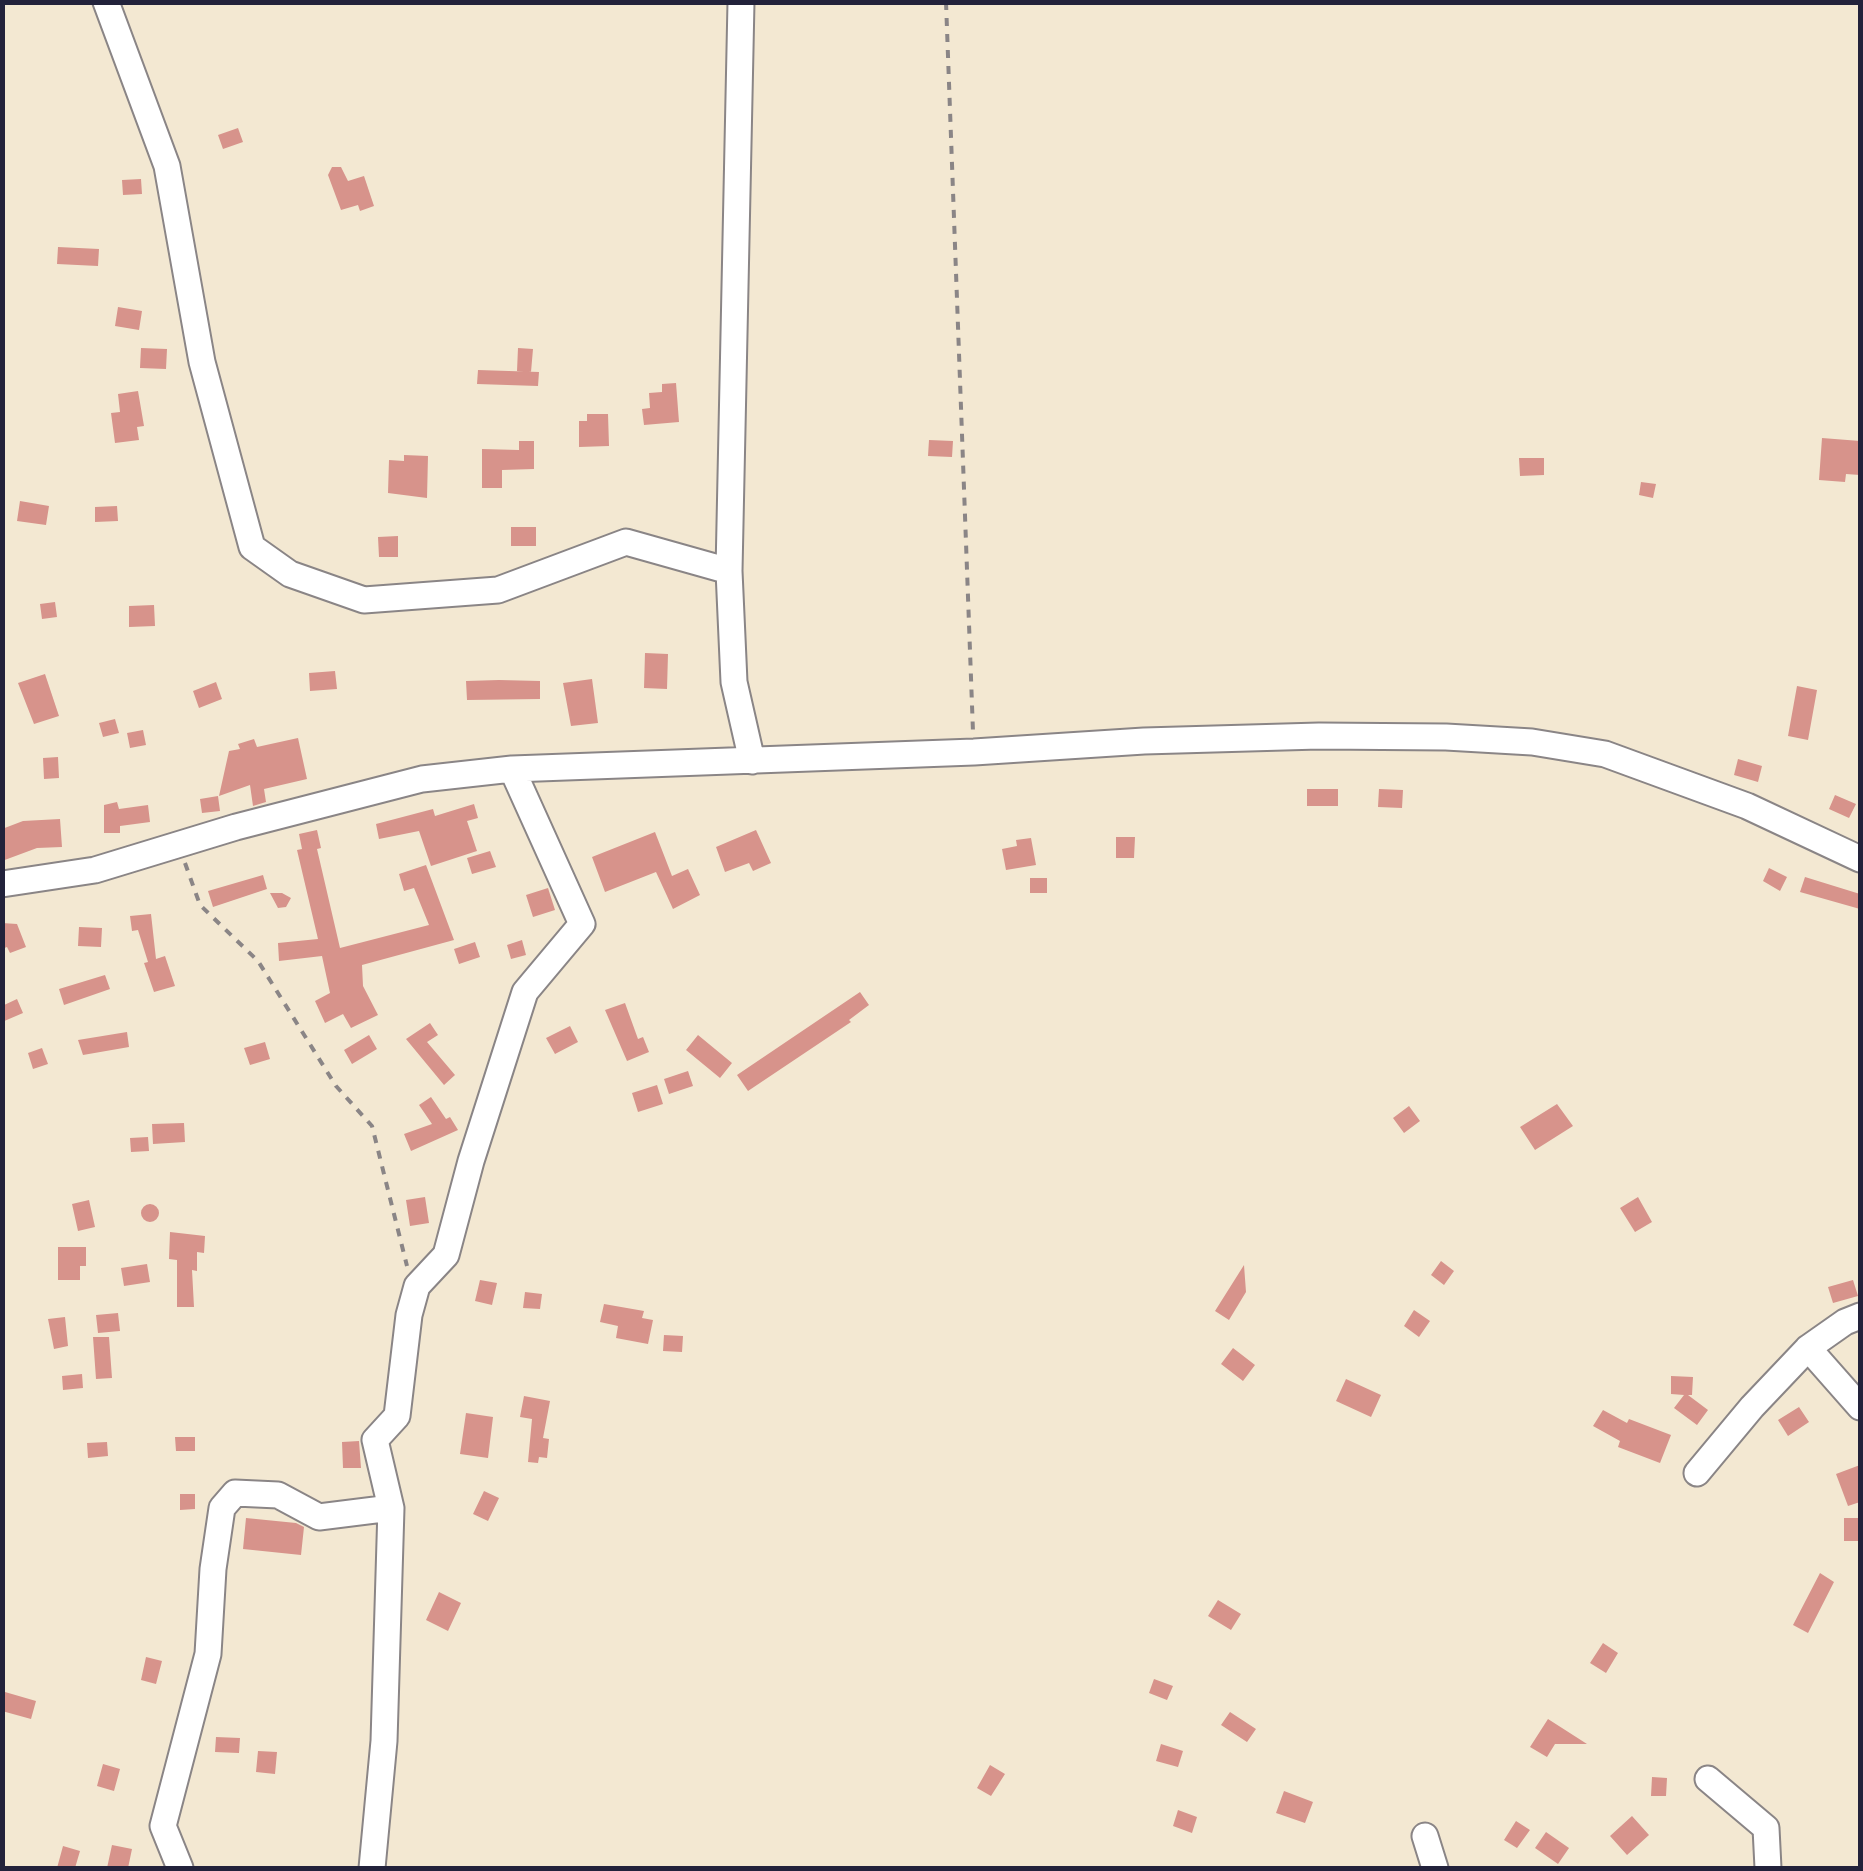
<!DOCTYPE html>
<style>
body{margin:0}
#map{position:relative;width:1863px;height:1871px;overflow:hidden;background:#f3e8d2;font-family:"Old Standard TT",serif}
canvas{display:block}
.frame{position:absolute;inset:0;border:5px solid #22223b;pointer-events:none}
</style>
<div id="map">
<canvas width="1863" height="1871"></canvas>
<div class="frame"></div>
</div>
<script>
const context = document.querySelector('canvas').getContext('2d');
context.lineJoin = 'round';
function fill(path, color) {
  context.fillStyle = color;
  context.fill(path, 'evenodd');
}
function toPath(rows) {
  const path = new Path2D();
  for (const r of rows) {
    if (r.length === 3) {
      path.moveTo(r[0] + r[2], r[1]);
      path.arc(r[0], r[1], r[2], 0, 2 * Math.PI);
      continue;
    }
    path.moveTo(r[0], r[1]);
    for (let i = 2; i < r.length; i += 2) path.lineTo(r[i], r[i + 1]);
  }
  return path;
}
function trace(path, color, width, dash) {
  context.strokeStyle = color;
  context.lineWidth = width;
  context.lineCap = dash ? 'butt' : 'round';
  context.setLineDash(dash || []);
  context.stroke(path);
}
const building = toPath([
 [238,128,243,142,223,149,218,135],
 [332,167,341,167,348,181,364,176,374,206,360,211,358,205,341,210,328,175],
 [141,179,142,194,123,195,122,180],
 [58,247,99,249,98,266,57,264],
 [118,307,142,311,139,330,115,326],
 [141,348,167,349,166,369,140,368],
 [518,348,533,349,531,372,517,371],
 [478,370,539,372,538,386,477,384],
 [676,383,679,422,644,425,642,409,650,408,649,393,662,392,662,384],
 [138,391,144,426,137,427,139,440,115,443,111,413,120,412,118,394],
 [587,414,608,414,609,446,579,447,579,421,587,421],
 [1822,438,1860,441,1860,475,1846,474,1845,482,1819,480],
 [929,440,953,441,952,457,928,456],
 [519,441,534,441,534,469,502,470,502,488,482,488,482,449,519,450],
 [404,455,428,456,427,498,388,493,389,460,404,461],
 [1519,458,1544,458,1544,475,1520,476],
 [1641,482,1656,484,1653,498,1639,495],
 [20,501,49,506,46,525,17,521],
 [117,506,118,521,95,522,95,507],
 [511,527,536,527,536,546,511,546],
 [398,536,398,557,379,557,378,537],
 [55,602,57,617,42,619,40,604],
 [154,605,155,626,129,627,129,606],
 [645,653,668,654,667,689,644,688],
 [335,671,337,689,310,691,309,673],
 [45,674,59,716,34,724,18,683],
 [592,679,598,723,571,726,563,683],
 [499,680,540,681,540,699,467,700,466,681],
 [216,682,222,699,199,708,193,691],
 [1797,686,1817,690,1808,740,1788,736],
 [115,719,119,733,103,737,99,723],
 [143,730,146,745,130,748,127,733],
 [298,738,307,779,264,789,266,802,253,806,250,785,219,796,229,751,240,749,238,744,254,739,257,747],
 [58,757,59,778,44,779,43,758],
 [1738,759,1762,766,1758,782,1734,775],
 [1307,789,1338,789,1338,806,1307,806],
 [1379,789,1403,790,1402,808,1378,807],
 [1835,795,1856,804,1849,818,1829,809],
 [218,796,220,811,202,813,200,799],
 [117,802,119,809,148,805,150,822,120,826,120,833,104,833,104,805],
 [474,804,478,818,467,821,477,851,431,866,419,831,379,839,376,824,433,809,435,816],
 [60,819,62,847,37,848,2,861,2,829,23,821],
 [317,830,321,848,317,849,340,948,429,925,414,888,404,891,399,874,426,865,454,940,362,965,363,986,378,1015,351,1028,343,1014,325,1023,315,1001,330,993,322,956,279,961,278,943,318,939,297,850,302,849,299,834],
 [756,830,771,863,753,871,749,863,725,872,716,847],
 [655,832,672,876,688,869,700,895,673,909,656,872,605,892,592,857],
 [1116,837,1135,837,1134,858,1116,858],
 [1031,838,1036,865,1006,870,1002,849,1017,846,1016,840],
 [490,851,496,867,472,874,467,858],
 [1769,868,1787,877,1780,891,1763,881],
 [263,875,267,889,213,907,208,891],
 [1805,877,1860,894,1860,909,1800,892],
 [1030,878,1047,878,1047,893,1030,893],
 [548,888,555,910,533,917,526,895],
 [270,893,282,893,291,898,286,907,278,908],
 [151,914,156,959,165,956,175,986,154,992,144,963,148,962,138,930,132,931,130,916],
 [2,923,17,924,26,947,10,953,7,947,2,949],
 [79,927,102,928,101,947,78,946],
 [522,940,526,955,511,959,507,945],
 [475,942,480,957,459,964,454,949],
 [105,975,110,989,64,1005,59,989],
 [860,992,869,1005,849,1020,851,1022,748,1091,737,1075],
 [17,999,23,1013,2,1022,2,1006],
 [625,1003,638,1039,643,1037,649,1052,627,1061,605,1010],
 [430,1023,438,1035,427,1042,455,1075,444,1085,406,1039],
 [570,1026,578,1042,555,1054,546,1038],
 [127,1032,129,1047,83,1055,78,1040],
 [369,1035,377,1049,352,1064,344,1050],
 [698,1035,732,1063,720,1078,686,1050],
 [265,1042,270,1059,250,1065,244,1048],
 [42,1048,48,1064,33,1069,28,1053],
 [688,1071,693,1086,669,1094,664,1079],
 [657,1085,663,1104,638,1112,632,1093],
 [431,1097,446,1119,450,1117,458,1130,411,1151,404,1134,432,1124,419,1105],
 [1557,1104,1573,1126,1535,1150,1520,1127],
 [1409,1106,1420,1121,1404,1133,1393,1118],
 [184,1123,185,1142,153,1144,152,1124],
 [148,1137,149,1151,131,1152,130,1138],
 [425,1197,429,1223,410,1226,406,1200],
 [1638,1197,1652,1222,1635,1232,1620,1208],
 [89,1200,95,1227,78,1231,72,1204],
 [150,1213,9],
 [170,1232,205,1236,204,1253,197,1252,197,1271,192,1270,194,1307,177,1307,177,1260,169,1259],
 [58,1247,86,1247,86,1266,80,1266,80,1280,58,1280],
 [1441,1261,1454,1271,1444,1285,1431,1275],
 [147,1264,150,1282,124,1286,121,1268],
 [1244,1265,1246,1292,1229,1320,1215,1311],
 [480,1280,497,1283,492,1305,475,1301],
 [1853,1280,1858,1296,1833,1303,1828,1287],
 [525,1292,542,1294,540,1309,523,1308],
 [604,1304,644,1311,642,1318,653,1320,648,1344,616,1338,618,1326,600,1322],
 [1414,1310,1430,1321,1419,1337,1404,1326],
 [118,1313,120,1331,98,1333,96,1315],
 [65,1317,68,1346,54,1349,48,1319],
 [664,1335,683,1336,682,1352,663,1351],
 [93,1337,109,1337,112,1378,96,1379],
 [1233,1348,1255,1365,1243,1381,1221,1364],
 [82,1374,83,1388,63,1390,62,1376],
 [1671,1376,1693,1377,1692,1395,1688,1395,1708,1410,1697,1425,1674,1408,1684,1395,1671,1394],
 [1346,1379,1381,1395,1371,1417,1336,1401],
 [524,1396,550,1401,543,1438,549,1439,547,1458,539,1457,538,1463,528,1462,532,1419,520,1417],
 [1799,1407,1809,1422,1788,1436,1778,1420],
 [1603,1410,1627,1423,1629,1419,1671,1435,1660,1463,1618,1447,1620,1441,1593,1426],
 [466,1413,493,1417,488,1458,460,1454],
 [175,1437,195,1437,195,1451,176,1451],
 [359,1441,361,1468,343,1468,342,1442],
 [107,1442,108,1456,88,1458,87,1443],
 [1860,1465,1860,1502,1848,1506,1836,1474],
 [484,1491,499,1498,488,1521,473,1514],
 [180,1494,195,1494,195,1509,180,1510],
 [246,1518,296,1523,304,1527,301,1555,243,1549],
 [1844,1518,1859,1518,1859,1541,1844,1541],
 [1820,1573,1834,1582,1808,1633,1793,1625],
 [439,1592,461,1603,448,1631,426,1620],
 [1218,1600,1241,1614,1231,1630,1208,1616],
 [1603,1643,1618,1653,1606,1673,1590,1663],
 [146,1657,162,1661,156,1684,141,1680],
 [1154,1679,1173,1686,1167,1700,1149,1693],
 [5,1692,36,1701,31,1719,2,1711],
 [1230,1712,1256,1729,1247,1742,1221,1725],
 [1548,1719,1587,1744,1555,1744,1547,1757,1530,1747],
 [216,1737,240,1738,239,1753,215,1752],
 [1161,1744,1183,1751,1178,1767,1156,1761],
 [258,1751,277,1752,275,1774,256,1772],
 [103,1764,120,1769,114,1791,97,1786],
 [990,1765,1005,1774,991,1796,977,1788],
 [1652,1777,1667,1778,1666,1796,1651,1796],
 [1284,1791,1313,1802,1305,1823,1276,1813],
 [1178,1810,1197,1817,1192,1833,1173,1826],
 [1632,1816,1649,1835,1627,1855,1610,1836],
 [1516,1821,1530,1830,1517,1848,1504,1840],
 [1546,1832,1569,1848,1558,1864,1535,1848],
 [112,1845,132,1849,128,1868,107,1868],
 [63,1846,80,1851,75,1868,57,1868]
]);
const path = toPath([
 [946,2,973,732],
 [185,863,200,905,258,961,336,1086,372,1126,407,1266]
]);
const minor = toPath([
 [106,2,167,166,202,362,252,547,290,574,364,600,498,590,626,542,729,571],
 [741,2,729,571,734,682,752,761],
 [2,884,95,870,236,827,422,779,512,769,974,752,1144,741,1319,736,1446,737,1532,742,1605,754,1747,806,1860,859],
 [1808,1348,1860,1407],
 [1697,1473,1752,1407,1808,1348,1845,1322,1860,1316],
 [1708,1779,1766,1828,1768,1868],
 [1425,1836,1435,1868],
 [180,1868,163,1826,208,1654,213,1569,222,1508,235,1493,278,1495,319,1517,391,1508],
 [372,1868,384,1741,391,1508,375,1440,397,1416,409,1315,417,1286,446,1255,471,1161,525,992,582,924,512,769]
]);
fill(building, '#d7938b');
trace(minor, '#8a8586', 29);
trace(path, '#8a8586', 4, [8, 8]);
trace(minor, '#fff', 25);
</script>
